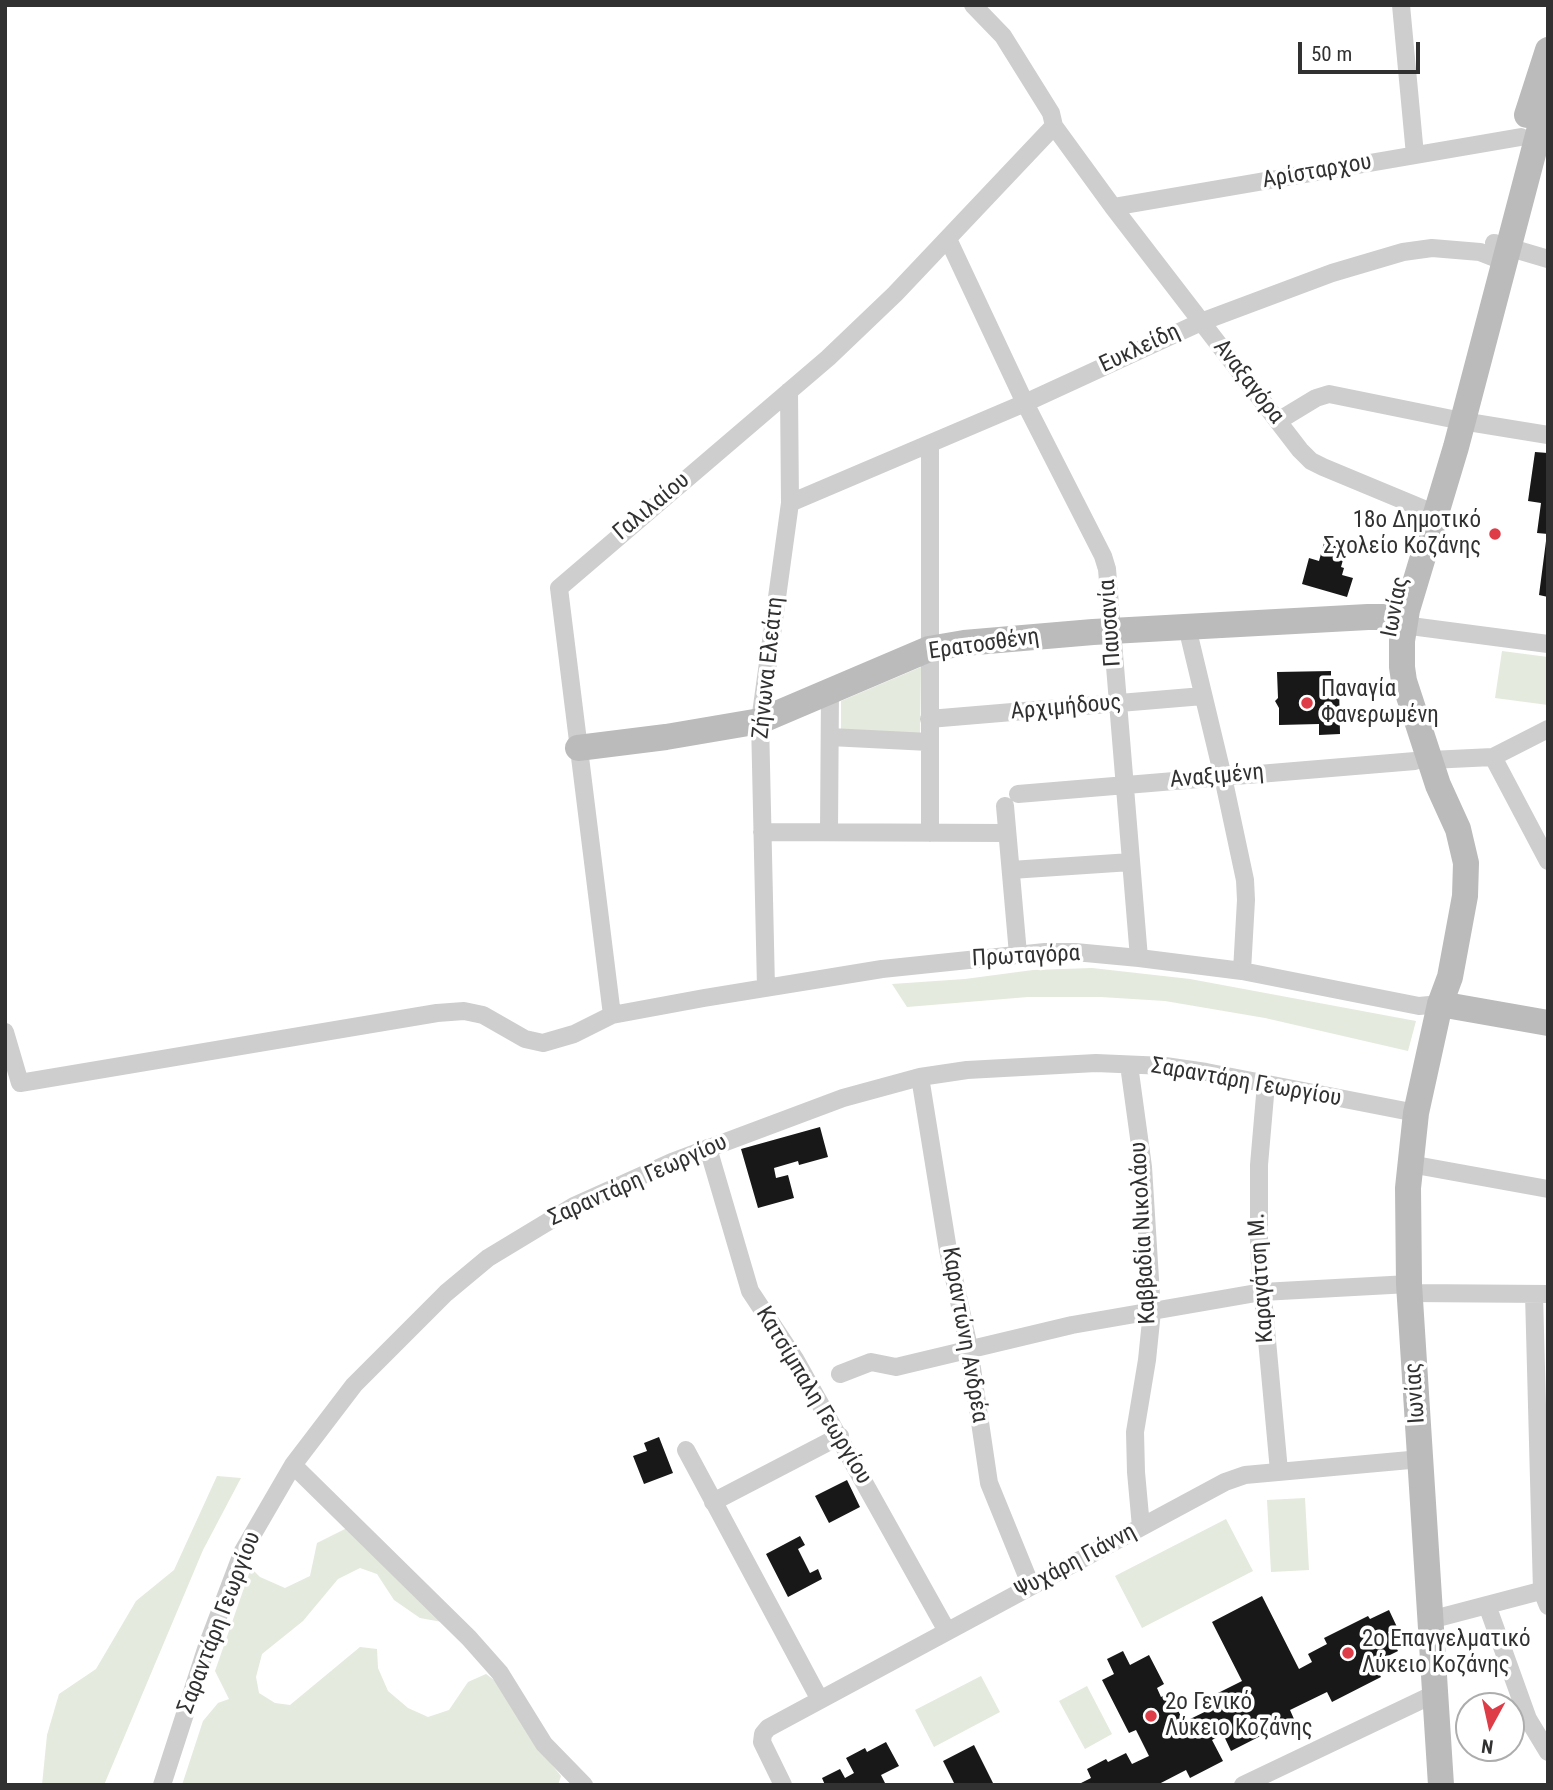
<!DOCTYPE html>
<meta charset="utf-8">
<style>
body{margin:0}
#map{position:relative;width:1553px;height:1790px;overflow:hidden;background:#fff;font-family:"Roboto Condensed",sans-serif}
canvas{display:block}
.frame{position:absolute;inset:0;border:7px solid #313131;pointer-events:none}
.north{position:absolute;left:1455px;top:1692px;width:70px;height:70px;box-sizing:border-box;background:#fff;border:2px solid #adadad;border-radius:50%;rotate:188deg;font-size:19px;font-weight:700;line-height:28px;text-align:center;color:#313131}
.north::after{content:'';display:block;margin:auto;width:24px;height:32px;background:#de3d48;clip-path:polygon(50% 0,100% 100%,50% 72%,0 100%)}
.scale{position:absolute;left:1298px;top:42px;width:122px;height:32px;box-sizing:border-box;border:4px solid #313131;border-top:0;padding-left:9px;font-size:21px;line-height:24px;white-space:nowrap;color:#313131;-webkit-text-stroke:5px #fff;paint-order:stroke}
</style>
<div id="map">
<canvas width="1553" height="1790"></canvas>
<div class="frame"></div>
<div class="north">N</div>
<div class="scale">50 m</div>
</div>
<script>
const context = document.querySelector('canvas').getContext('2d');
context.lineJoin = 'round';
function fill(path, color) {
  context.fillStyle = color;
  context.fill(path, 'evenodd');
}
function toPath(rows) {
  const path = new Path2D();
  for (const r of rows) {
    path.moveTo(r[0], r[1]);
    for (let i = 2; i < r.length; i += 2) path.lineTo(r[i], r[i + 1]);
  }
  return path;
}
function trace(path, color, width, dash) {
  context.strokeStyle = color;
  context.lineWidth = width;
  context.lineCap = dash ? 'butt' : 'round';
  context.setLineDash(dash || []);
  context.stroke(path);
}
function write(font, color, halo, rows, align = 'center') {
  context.font = font + ' "Roboto Condensed",sans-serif';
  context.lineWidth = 7;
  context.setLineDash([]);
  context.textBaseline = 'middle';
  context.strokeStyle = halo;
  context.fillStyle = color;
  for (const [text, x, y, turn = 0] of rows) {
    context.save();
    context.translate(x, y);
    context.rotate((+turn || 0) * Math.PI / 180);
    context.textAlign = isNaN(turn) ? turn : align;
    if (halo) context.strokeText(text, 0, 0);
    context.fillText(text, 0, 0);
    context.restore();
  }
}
const green = toPath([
 [1502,651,1548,657,1548,705,1495,698],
 [921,667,920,737,841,733,841,701],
 [1092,968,1190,979,1416,1021,1408,1051,1265,1018,1165,1001,1101,997,1028,997,907,1007,892,984,965,979,1033,970],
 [217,1476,241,1478,203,1550,104,1785,42,1785,47,1735,59,1694,96,1669,136,1601,174,1570],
 [1305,1498,1309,1570,1271,1572,1267,1500],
 [1226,1519,1253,1571,1142,1628,1115,1576],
 [347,1528,442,1622,420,1618,394,1600,377,1574,360,1568,338,1579,303,1621,262,1654,256,1677,259,1693,275,1703,290,1705,360,1647,377,1649,378,1668,388,1691,408,1708,428,1717,449,1710,468,1682,486,1674,501,1685,537,1746,561,1776,558,1785,182,1785,203,1721,218,1703,229,1699,215,1671,251,1568,260,1577,285,1588,310,1576,317,1543],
 [981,1676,1000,1712,934,1747,915,1710],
 [1087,1686,1112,1734,1085,1749,1059,1701]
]);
const building = toPath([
 [1535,452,1548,453,1548,534,1537,533,1541,503,1528,501],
 [1546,541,1548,541,1548,597,1539,595],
 [1324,543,1346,549,1341,567,1344,568,1342,575,1353,578,1347,597,1302,584,1309,558,1319,561],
 [1331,671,1331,684,1339,684,1340,734,1319,735,1319,724,1279,725,1279,708,1275,701,1278,698,1277,672],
 [820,1127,828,1157,799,1165,798,1161,774,1168,776,1178,788,1175,794,1198,758,1208,741,1149],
 [659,1437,673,1473,644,1484,633,1456,647,1451,644,1443],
 [847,1480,860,1507,829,1523,815,1496],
 [800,1536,805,1545,798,1549,810,1573,818,1569,822,1579,788,1597,766,1554],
 [1262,1596,1299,1669,1312,1662,1308,1654,1327,1644,1324,1638,1368,1616,1370,1619,1389,1610,1397,1627,1388,1632,1398,1651,1374,1663,1381,1677,1332,1702,1327,1692,1290,1710,1294,1719,1231,1751,1223,1734,1212,1740,1223,1761,1190,1778,1186,1770,1157,1785,1077,1785,1091,1778,1087,1769,1106,1759,1108,1762,1126,1753,1132,1764,1149,1756,1136,1730,1129,1733,1102,1680,1114,1674,1107,1659,1123,1651,1130,1665,1149,1655,1164,1684,1157,1688,1161,1697,1169,1693,1184,1722,1223,1703,1218,1693,1242,1681,1212,1622],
 [886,1742,899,1766,881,1775,886,1785,825,1785,822,1778,840,1769,845,1778,854,1773,846,1758,865,1748,867,1752],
 [974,1745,994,1785,955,1785,943,1761]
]);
const street = toPath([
 [973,5,1003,36,1051,113,1054,126,1113,207,1300,450,1311,461,1323,467,1436,514],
 [1401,5,1415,155],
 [1113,207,1521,137],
 [948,239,1025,403,1103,556,1107,569,1139,958],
 [1494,243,1548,259],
 [1278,421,1316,398,1329,394,1462,421,1548,435],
 [930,445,930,833],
 [790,503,1025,403,1201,322,1332,273,1403,252,1432,248,1480,252,1503,261],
 [1403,625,1548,644],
 [1187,627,1223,777,1245,880,1246,900,1242,971],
 [929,719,1203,696],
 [830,737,929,742],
 [1493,757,1548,861],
 [1430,760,1493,757,1548,729],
 [1018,794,1415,761],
 [1005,806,1018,954],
 [762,832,1007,833],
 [829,832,830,690],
 [1011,870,1131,862],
 [766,988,760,721,790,503,789,391],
 [612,1015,559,588,828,358,895,294,1054,126],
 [5,1032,20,1083,437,1013,464,1011,483,1015,525,1039,543,1043,574,1034,612,1015,704,998,882,969,1045,952,1075,952,1139,958,1242,971,1419,1006,1440,1004],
 [1129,1065,1143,1167,1152,1311,1147,1360,1135,1432,1136,1472,1141,1527],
 [920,1077,948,1250,969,1348,989,1483,1031,1586],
 [1266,1084,1259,1165,1259,1253,1279,1471],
 [708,1148,750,1291,795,1359,947,1631],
 [1410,1164,1548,1189],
 [1410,1293,1548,1294],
 [1534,1294,1542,1591,1548,1606],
 [840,1374,871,1362,896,1367,1072,1325,1262,1292,1409,1284],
 [686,1450,820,1700],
 [293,1465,469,1638,500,1673,544,1744,584,1785],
 [713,1502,840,1436],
 [1487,1605,1528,1719,1548,1752],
 [1430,1620,1548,1589],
 [162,1785,207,1646,243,1551,293,1465,354,1385,446,1293,488,1258,574,1206,672,1162,843,1098,920,1077,967,1070,1096,1063,1165,1066,1206,1072,1416,1113],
 [783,1785,762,1742,763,1734,768,1728,1225,1482,1245,1475,1421,1459],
 [1243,1785,1434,1694]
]);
const secondary = toPath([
 [1527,115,1548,50],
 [578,748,666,737,760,721,929,649,964,643,1093,632,1368,617,1383,617,1403,625],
 [1440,1004,1548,1023],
 [1441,1785,1409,1284,1408,1188,1416,1113,1440,1004,1450,977,1465,896,1466,863,1458,829,1438,785,1404,681,1402,667,1402,641,1407,610,1456,447,1548,97]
]);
const markers = [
 [1495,534,7,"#de3d48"],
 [1307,703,7,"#de3d48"],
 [1348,1653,7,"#de3d48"],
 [1151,1716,7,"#de3d48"]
];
const streetNames = [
 ["Αρίσταρχου",1317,172,-10],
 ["Ευκλείδη",1140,349,-25],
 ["Αναξαγόρα",1248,382,52],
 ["Γαλιλαίου",652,507,-40],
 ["Ιωνίας",1396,607,-79],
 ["Παυσανία",1111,623,-94],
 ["Ερατοσθένη",984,645,-8],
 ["Ζήνωνα Ελεάτη",769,668,-84],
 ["Αρχιμήδους",1066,708,-5],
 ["Αναξιμένη",1217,777,-5],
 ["Πρωταγόρα",1026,957,-3],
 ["Σαραντάρη Γεωργίου",1246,1083,10],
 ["Σαραντάρη Γεωργίου",638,1181,-24],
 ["Καββαδία Νικολάου",1144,1233,-93],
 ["Καραγάτση Μ.",1262,1278,-94],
 ["Καραντώνη Ανδρέα",964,1335,80],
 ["Ιωνίας",1416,1393,-94],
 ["Κατσίμπαλη Γεωργίου",813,1396,59],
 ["Ψυχάρη Γιάννη",1076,1562,-28],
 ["Σαραντάρη Γεωργίου",220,1623,-69]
];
const poiNames = [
 ["18ο Δημοτικό",1481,521,"right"],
 ["Σχολείο Κοζάνης",1481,547,"right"],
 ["Παναγία",1321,690],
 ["Φανερωμένη",1321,716],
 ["2ο Επαγγελματικό",1362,1640],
 ["Λύκειο Κοζάνης",1362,1666],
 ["2ο Γενικό",1165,1703],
 ["Λύκειο Κοζάνης",1165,1729]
];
fill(green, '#e4eadd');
fill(building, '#181818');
trace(street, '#cecece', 18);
trace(secondary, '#bbb', 26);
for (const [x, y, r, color] of markers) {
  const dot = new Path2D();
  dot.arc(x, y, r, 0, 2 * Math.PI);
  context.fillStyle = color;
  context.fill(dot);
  trace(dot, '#fff', 2.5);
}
write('23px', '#313131', '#fff', streetNames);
write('23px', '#313131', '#fff', poiNames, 'left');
</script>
